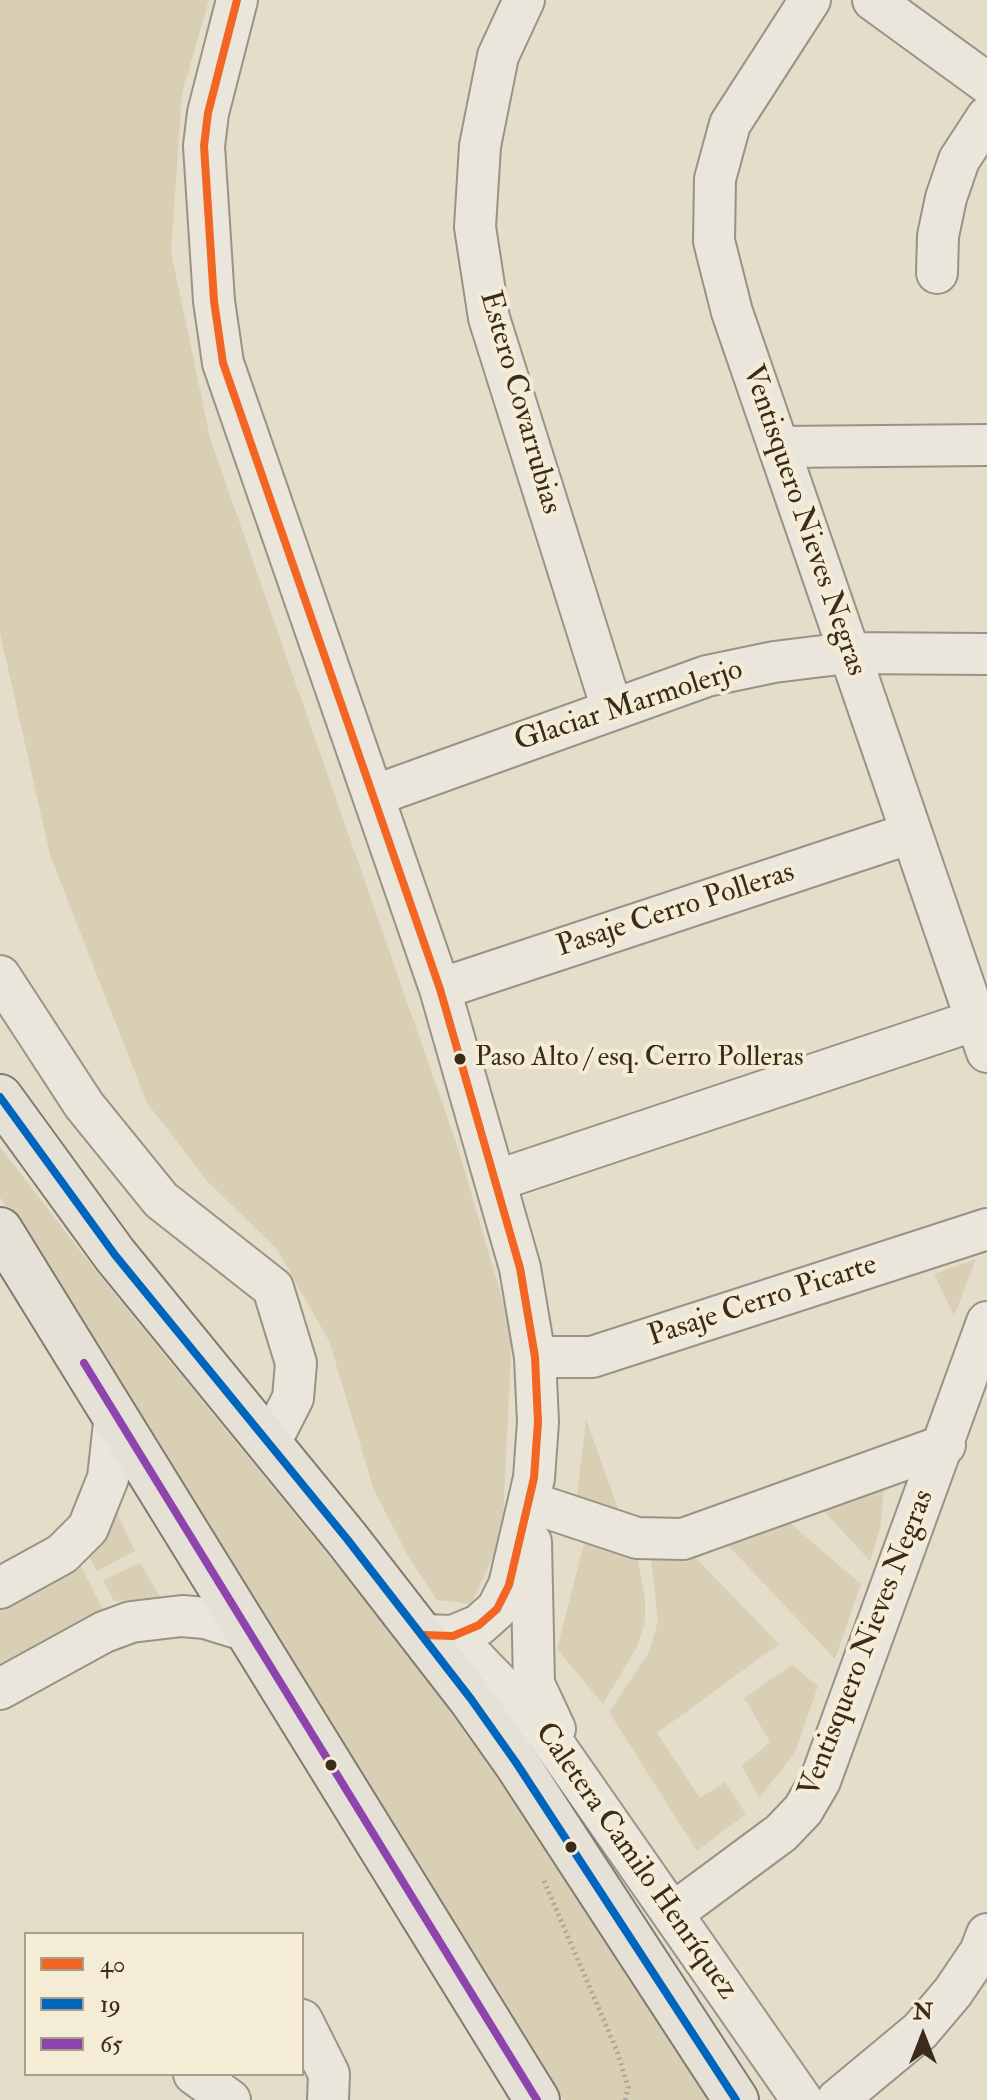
<!DOCTYPE html>
<meta charset="utf-8">
<style>
body{margin:0}
#map{position:relative;width:987px;height:2100px;overflow:hidden;background:#e4ddca;font-family:"IM FELL Double Pica",serif}
canvas{display:block}
.legend{position:absolute;left:24px;top:1932px;width:280px;height:144px;box-sizing:border-box;background:#f5ecd5;border:2px solid #ab9f8a;margin:0;padding:10px 14px;list-style:none;font-size:24px;color:#3b2b1a}
.legend li{display:flex;align-items:center;gap:16px;height:40px}
.legend b{width:40px;border:2px solid #ab9f8a}
.north{position:absolute;left:883px;top:1996px;width:80px;height:80px;-webkit-text-stroke:6px #f5ecd5;paint-order:stroke;rotate:0deg;font-size:22px;font-weight:700;line-height:32px;text-align:center;color:#3b2b1a}
.north::after{content:'';display:block;margin:auto;width:28px;height:36px;background:#3b2b1a;clip-path:polygon(50% 0,100% 100%,50% 72%,0 100%)}
</style>
<div id="map">
<canvas width="987" height="2100"></canvas>
<ul class="legend">
<li><b style="height:10px;background:#f26522"></b>40</li>
<li><b style="height:10px;background:#0065bd"></b>19</li>
<li><b style="height:10px;background:#8e44ad"></b>65</li>
</ul>
<div class="north">N</div>
</div>
<script>
const context = document.querySelector('canvas').getContext('2d');
context.lineJoin = 'round';
function fill(path, color) {
  context.fillStyle = color;
  context.fill(path, 'evenodd');
}
function toPath(rows) {
  const path = new Path2D();
  for (const r of rows) {
    path.moveTo(r[0], r[1]);
    for (let i = 2; i < r.length; i += 2) path.lineTo(r[i], r[i + 1]);
  }
  return path;
}
function trace(path, color, width, dash) {
  context.strokeStyle = color;
  context.lineWidth = width;
  context.lineCap = dash ? 'butt' : 'round';
  context.setLineDash(dash || []);
  context.stroke(path);
}
function write(font, color, halo, rows, align = 'center') {
  context.font = font + ' "IM FELL Double Pica",serif';
  context.lineWidth = 8;
  context.setLineDash([]);
  context.textBaseline = 'middle';
  context.strokeStyle = halo;
  context.fillStyle = color;
  for (const [text, x, y, turn = 0] of rows) {
    context.save();
    context.translate(x, y);
    context.rotate((+turn || 0) * Math.PI / 180);
    context.textAlign = isNaN(turn) ? turn : align;
    if (halo) context.strokeText(text, 0, 0);
    context.fillText(text, 0, 0);
    context.restore();
  }
}
const green = toPath([
 [0,0,209,0,182,93,171,252,210,438,457,1145,512,1332,502,1538,471,1604,437,1600,408,1556,374,1490,329,1341,277,1249,208,1182,147,1103,50,855,0,633],
 [0,1147,99,1275,431,1681,718,2100,564,2100,27,1244,0,1197],
 [976,1259,954,1316,934,1274],
 [586,1419,622,1520,576,1504],
 [884,1486,881,1525,870,1561,820,1507],
 [114,1507,135,1551,97,1571,89,1556],
 [784,1518,861,1584,835,1659,722,1539],
 [592,1535,636,1550,645,1598,645,1622,637,1647,603,1704,557,1649,584,1544],
 [650,1550,691,1553,779,1644,657,1733,700,1798,725,1782,746,1814,697,1851,609,1712,649,1652,658,1621],
 [79,1563,104,1611,0,1667,0,1603],
 [140,1563,161,1598,114,1601,103,1580],
 [792,1665,818,1686,795,1753,759,1798,742,1766,770,1742,744,1698]
]);
const path = toPath([
 [544,1881,617,2051,628,2087,625,2100]
]);
const minor = toPath([
 [237,0,208,113,204,146,214,301,223,363,440,989,520,1268,535,1357,538,1422,534,1478,509,1585,497,1609,479,1625,453,1636,423,1635],
 [524,0,498,56,480,146,475,227,489,318,612,709],
 [810,0,730,124,715,179,714,241,732,312,987,1052],
 [873,0,987,83],
 [937,273,938,236,946,198,959,160,987,117],
 [779,447,987,445],
 [373,796,707,676,774,662,847,653,987,654],
 [0,976,84,1105,161,1200,273,1288,296,1363,293,1398,269,1445],
 [440,989,911,833],
 [495,1181,976,1020],
 [535,1357,592,1357,987,1229],
 [529,1502,637,1538,683,1539,945,1445],
 [531,1542,534,1684,555,1729],
 [0,1588,62,1554,88,1528,108,1478,115,1414],
 [453,1636,545,1731,802,2100],
 [0,1689,104,1632,131,1622,182,1616,205,1618,250,1632],
 [673,1913,781,1833,803,1810,820,1781,987,1322],
 [302,2020,329,2074,328,2100],
 [194,2074,230,2100],
 [837,2100,920,2031,953,1992,980,1952,987,1934]
]);
const major = toPath([
 [0,1097,115,1255,347,1539,471,1699,517,1764,736,2100],
 [0,1230,537,2100]
]);
const bus1 = toPath([
 [237,0,208,113,204,146,214,301,223,363,440,989,520,1268,535,1357,538,1422,534,1478,509,1585,497,1609,479,1625,453,1636,423,1635]
]);
const bus2 = toPath([
 [0,1097,115,1255,347,1539,471,1699,517,1764,736,2100]
]);
const bus3 = toPath([
 [84,1363,537,2100]
]);
const markers = [
 [460,1059,7,"#3b2b1a"],
 [331,1765,7,"#3b2b1a"],
 [571,1847,7,"#3b2b1a"]
];
const busNames = [
 ["Paso Alto / esq. Cerro Polleras",475,1059]
];
const streetNames = [
 ["Estero Covarrubias",519,403,74],
 ["Ventisquero Nieves Negras",803,521,71],
 ["Glaciar Marmolerjo",629,707,-18],
 ["Pasaje Cerro Polleras",676,911,-18],
 ["Pasaje Cerro Picarte",763,1302,-18],
 ["Ventisquero Nieves Negras",868,1644,-69],
 ["Caletera Camilo Henríquez",635,1862,55]
];
fill(green, '#d9cfb5');
trace(minor, '#999386', 44);
trace(major, '#817b6f', 48);
trace(path, '#aaa69d', 5, [2, 4]);
trace(minor, '#eae6dc', 40);
trace(major, '#e6e1d7', 44);
trace(bus1, '#f26522', 8);
trace(bus2, '#0065bd', 8);
trace(bus3, '#8e44ad', 8);
for (const [x, y, r, color] of markers) {
  const dot = new Path2D();
  dot.arc(x, y, r, 0, 2 * Math.PI);
  context.fillStyle = color;
  context.fill(dot);
  trace(dot, '#f5ecd5', 3);
}
write('28px', '#3b2b1a', '#f5ecd5', busNames, 'left');
write('30px', '#3b2b1a', '#f5ecd5', streetNames);
</script>
